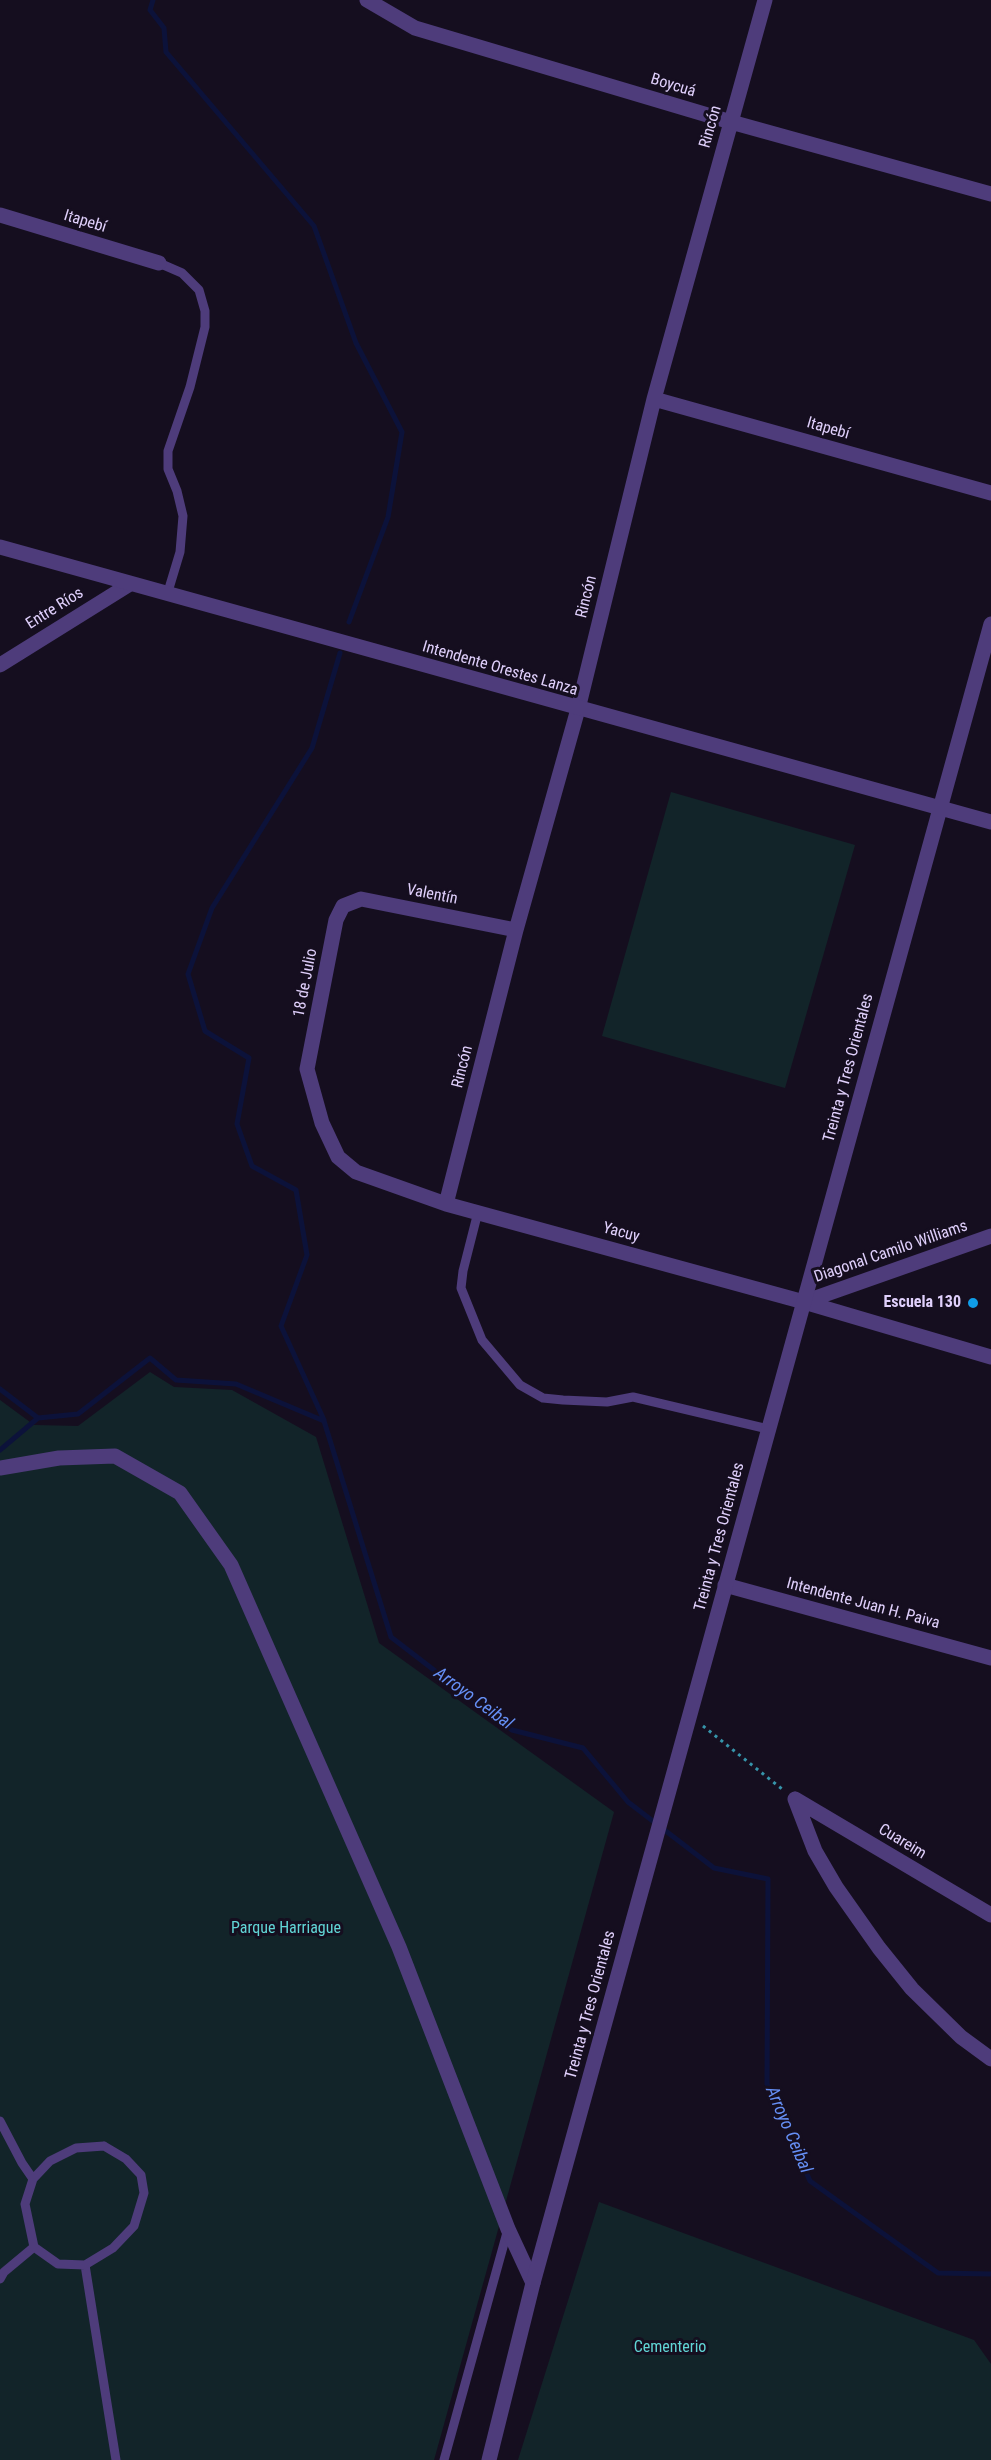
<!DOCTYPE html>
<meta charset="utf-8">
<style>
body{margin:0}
canvas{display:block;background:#150e1f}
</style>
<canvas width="991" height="2460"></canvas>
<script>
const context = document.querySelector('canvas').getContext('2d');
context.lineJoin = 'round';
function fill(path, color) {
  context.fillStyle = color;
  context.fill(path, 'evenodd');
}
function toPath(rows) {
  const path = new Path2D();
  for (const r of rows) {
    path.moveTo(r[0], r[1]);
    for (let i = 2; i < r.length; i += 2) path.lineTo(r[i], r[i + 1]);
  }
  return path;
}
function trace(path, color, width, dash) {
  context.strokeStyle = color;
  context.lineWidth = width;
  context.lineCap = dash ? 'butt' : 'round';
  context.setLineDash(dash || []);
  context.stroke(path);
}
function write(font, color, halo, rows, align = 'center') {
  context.font = font + ' "Roboto Condensed",sans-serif';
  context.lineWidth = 6;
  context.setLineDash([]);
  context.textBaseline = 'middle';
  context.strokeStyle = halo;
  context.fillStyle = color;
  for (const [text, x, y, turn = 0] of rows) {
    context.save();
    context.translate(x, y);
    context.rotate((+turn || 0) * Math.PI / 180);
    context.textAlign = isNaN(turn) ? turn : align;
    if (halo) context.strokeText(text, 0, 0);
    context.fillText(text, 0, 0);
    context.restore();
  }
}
const green = toPath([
 [671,792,855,845,785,1088,602,1036],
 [150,1372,174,1387,232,1390,316,1437,379,1643,614,1812,434,2460,0,2460,0,1400,34,1425,78,1426],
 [599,2202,974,2340,991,2364,991,2460,518,2460]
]);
const stream = toPath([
 [153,0,150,10,164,28,166,52,314,226,356,343,402,432,388,517,349,622],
 [0,1389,38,1418,78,1414,150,1358,176,1380,236,1384,324,1421,391,1637,512,1730,583,1748,628,1802,714,1868,768,1879,767,2084,810,2181,938,2273,991,2274],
 [324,1420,281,1326,307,1255,296,1190,252,1166,237,1124,249,1058,205,1031,188,974,212,908,312,748,340,653],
 [0,1450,38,1418]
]);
const path = toPath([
 [703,1726,782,1789]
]);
const service = toPath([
 [159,263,182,273,199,290,205,311,205,327,190,387,168,451,168,469,177,491,183,516,180,552,167,595],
 [478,1212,463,1271,461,1288,482,1340,520,1385,543,1398,563,1400,607,1402,633,1397,768,1429],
 [0,2121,22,2163,33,2179],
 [104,2146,126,2159,141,2175,144,2193,134,2226,113,2248,85,2265,58,2264,34,2247,25,2204,33,2179,50,2161,76,2148,104,2146],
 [85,2265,116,2460],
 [0,2279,4,2272,34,2247],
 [444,2460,508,2229]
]);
const minor = toPath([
 [367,0,415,28,731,122,991,194],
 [0,215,159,263],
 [654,399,991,493],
 [0,665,130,584],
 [516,930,361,899,343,906,336,920,307,1069,322,1123,338,1157,356,1172,446,1204,804,1302,991,1357],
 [446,1204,516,930,578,709,654,399,765,0],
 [804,1302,991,1236],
 [0,1468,59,1458,115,1456,180,1493,231,1565,399,1947,508,2229,533,2283],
 [725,1585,991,1658],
 [795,1799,815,1851,836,1887,879,1948,912,1989,961,2037,991,2059],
 [795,1799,991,1915]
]);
const tertiary = toPath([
 [0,547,991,822],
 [489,2460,533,2283,991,624]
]);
const markers = [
 [973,1303,6,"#109de8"]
];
const streetNames = [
 ["Boycuá",673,86,17],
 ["Rincón",711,127,-74],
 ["Itapebí",85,222,17],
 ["Itapebí",828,429,16],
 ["Rincón",587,597,-76],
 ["Entre Ríos",55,609,-32],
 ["Intendente Orestes Lanza",500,669,16],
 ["Valentín",432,895,11],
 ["18 de Julio",306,983,-79],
 ["Rincón",463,1067,-76],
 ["Treinta y Tres Orientales",849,1068,-75],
 ["Yacuy",621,1233,15],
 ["Diagonal Camilo Williams",891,1252,-19],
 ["Treinta y Tres Orientales",720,1537,-75],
 ["Intendente Juan H. Paiva",863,1604,15],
 ["Cuareim",902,1842,31],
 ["Treinta y Tres Orientales",591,2005,-75]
];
const poiNames = [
 ["Escuela 130",961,1303]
];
const parkNames = [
 ["Parque Harriague",286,1929],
 ["Cementerio",670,2348]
];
const waterNames = [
 ["Arroyo Ceibal",473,1699,36],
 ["Arroyo Ceibal",788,2130,67]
];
fill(green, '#122429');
trace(stream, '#0c123a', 5);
trace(path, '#3694aa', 3, [3, 4.5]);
trace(service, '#4e3c7b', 9);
trace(minor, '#4e3c7b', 15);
trace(tertiary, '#4e3c7b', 15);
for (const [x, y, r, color] of markers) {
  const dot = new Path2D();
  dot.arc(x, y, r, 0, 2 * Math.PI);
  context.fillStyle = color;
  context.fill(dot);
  trace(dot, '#150e1f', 2);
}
write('16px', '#e0d0fc', '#150e1f', streetNames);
write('bold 16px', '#e0d0fc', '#150e1f', poiNames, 'right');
write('16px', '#61d6d6', '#150e1f', parkNames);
write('italic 18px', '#658ff5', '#150e1f', waterNames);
</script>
